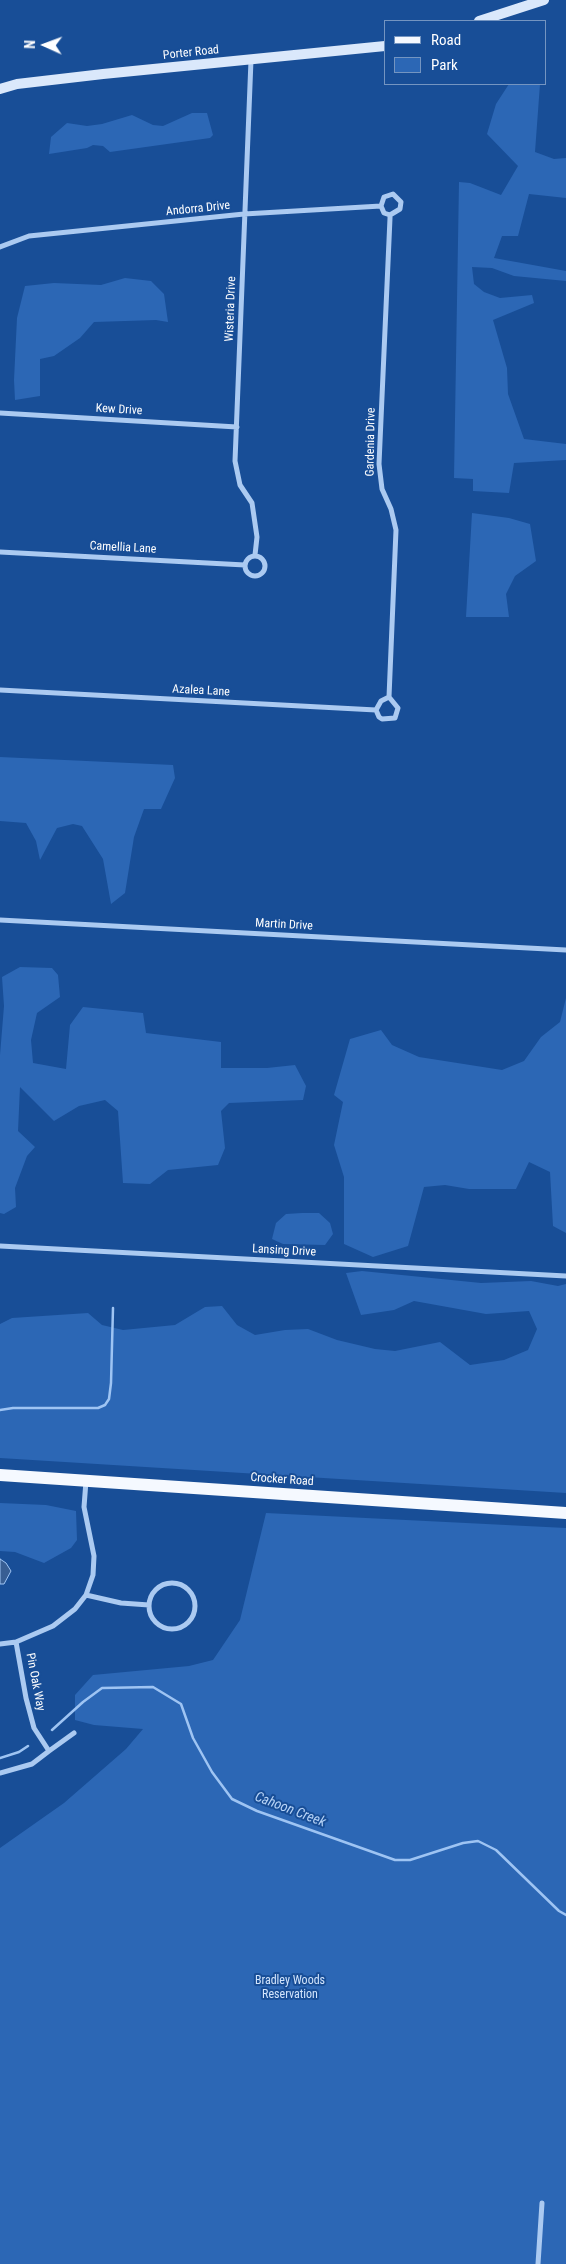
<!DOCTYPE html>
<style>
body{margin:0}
#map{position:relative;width:566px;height:2264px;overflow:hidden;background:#184e97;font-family:"Roboto Condensed",sans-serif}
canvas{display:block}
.legend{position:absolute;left:384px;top:20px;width:162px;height:65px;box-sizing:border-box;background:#184e97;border:1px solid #7495c1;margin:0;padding:6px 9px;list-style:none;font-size:15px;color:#fff}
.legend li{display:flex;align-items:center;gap:10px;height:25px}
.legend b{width:25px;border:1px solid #7495c1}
.north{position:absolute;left:20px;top:20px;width:50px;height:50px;-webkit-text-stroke:4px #184e97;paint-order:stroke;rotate:272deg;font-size:14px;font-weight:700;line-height:20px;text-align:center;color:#fff}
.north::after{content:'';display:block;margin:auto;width:18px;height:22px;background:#fff;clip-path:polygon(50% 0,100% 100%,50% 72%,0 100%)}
</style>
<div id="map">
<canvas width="566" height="2264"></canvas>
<ul class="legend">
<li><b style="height:6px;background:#f5f9ff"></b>Road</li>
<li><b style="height:14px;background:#2c67b5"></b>Park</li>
</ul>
<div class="north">N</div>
</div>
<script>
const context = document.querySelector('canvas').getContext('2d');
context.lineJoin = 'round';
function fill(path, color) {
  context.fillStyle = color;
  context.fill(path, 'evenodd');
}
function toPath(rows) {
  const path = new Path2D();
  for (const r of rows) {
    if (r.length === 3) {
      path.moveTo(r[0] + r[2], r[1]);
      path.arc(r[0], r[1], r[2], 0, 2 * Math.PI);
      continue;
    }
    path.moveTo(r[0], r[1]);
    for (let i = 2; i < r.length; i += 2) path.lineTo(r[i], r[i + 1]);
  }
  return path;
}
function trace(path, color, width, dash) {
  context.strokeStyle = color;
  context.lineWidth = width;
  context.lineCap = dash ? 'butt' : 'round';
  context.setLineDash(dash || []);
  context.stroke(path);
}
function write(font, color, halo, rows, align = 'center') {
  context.font = font + ' "Roboto Condensed",sans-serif';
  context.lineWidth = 4;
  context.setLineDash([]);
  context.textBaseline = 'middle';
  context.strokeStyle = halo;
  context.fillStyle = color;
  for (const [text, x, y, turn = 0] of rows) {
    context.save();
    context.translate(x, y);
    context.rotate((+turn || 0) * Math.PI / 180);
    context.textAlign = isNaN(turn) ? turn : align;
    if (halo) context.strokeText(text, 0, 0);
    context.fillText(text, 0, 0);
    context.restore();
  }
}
const green = toPath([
 [509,84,540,84,535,152,554,159,566,158,566,198,529,194,518,236,502,236,494,258,566,271,566,281,514,276,492,268,472,267,474,284,484,292,500,298,532,295,534,303,493,320,507,368,508,394,524,439,566,444,566,460,514,463,509,493,473,491,473,479,454,478,459,182,470,183,501,195,518,166,487,134,496,104],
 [192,113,207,113,213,135,210,138,110,152,103,146,93,145,87,148,49,154,51,137,67,123,87,126,102,124,132,115,153,125,163,126],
 [125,278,151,281,164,294,168,322,156,320,94,322,80,338,54,356,40,359,40,396,15,400,14,380,17,318,25,286,54,283,101,285],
 [472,513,509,518,530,524,536,561,515,576,506,594,509,617,466,617],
 [0,757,173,765,175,778,161,809,144,809,134,837,125,893,111,904,103,859,82,826,73,824,57,828,40,860,36,841,26,823,0,821],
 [20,967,52,968,58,975,60,997,37,1013,31,1040,33,1063,66,1069,70,1025,83,1007,143,1013,146,1033,221,1042,221,1068,267,1068,295,1065,306,1086,303,1100,229,1103,221,1111,225,1148,218,1165,168,1170,150,1184,123,1183,118,1111,105,1100,79,1106,54,1121,20,1087,18,1131,35,1147,27,1156,15,1188,16,1207,4,1214,0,1213,0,1055,4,1006,2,977],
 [566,998,566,1233,553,1226,550,1172,529,1162,516,1189,469,1189,445,1185,424,1187,408,1246,373,1257,344,1244,344,1177,334,1145,343,1102,334,1095,350,1039,381,1030,392,1045,419,1057,502,1070,524,1061,541,1037,560,1022],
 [302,1213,319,1213,330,1223,333,1234,325,1245,283,1244,272,1239,276,1223,286,1214],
 [362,1271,481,1283,531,1281,558,1286,566,1284,566,1493,0,1458,0,1324,12,1318,88,1313,102,1325,123,1330,175,1325,205,1307,222,1306,237,1325,255,1335,285,1330,308,1329,337,1340,375,1349,395,1351,440,1342,470,1365,504,1360,528,1350,537,1329,529,1311,486,1314,414,1301,394,1310,361,1315,346,1273],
 [0,1503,46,1505,76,1511,77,1540,71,1548,44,1563,15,1552,0,1551],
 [266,1513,566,1528,566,2264,0,2264,0,1848,64,1803,126,1749,143,1729,94,1725,75,1720,75,1695,93,1675,189,1666,213,1660,240,1620]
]);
const water = toPath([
 [0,1559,6,1563,11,1571,4,1584,0,1584,0,1559]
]);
const stream = toPath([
 [0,1410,13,1408,98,1408,105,1405,109,1399,111,1383,113,1308],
 [52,1730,83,1702,102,1688,153,1687,181,1704,193,1738,212,1772,232,1799,257,1811,395,1860,410,1860,463,1843,478,1841,496,1850,559,1911,566,1915],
 [0,1758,19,1752,28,1746]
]);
const minor = toPath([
 [251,60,235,461,240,485,252,503,257,537,255,555],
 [381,206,384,213,390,215],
 [0,247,29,236,244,214,381,206,384,197,393,194,401,202,400,209,390,215,390,218,379,464,382,489,391,509,396,530,389,697,398,708,395,718,382,719,379,717,376,710,0,690],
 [0,413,237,427],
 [0,552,245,565],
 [255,566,10],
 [376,710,381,701,389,697],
 [0,920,566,950],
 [0,1246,566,1276],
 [172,1606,23],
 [86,1595,121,1603,149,1605],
 [0,1644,16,1642,53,1626,75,1609,86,1595,93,1575,94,1556,84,1507,86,1481],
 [49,1751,74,1733],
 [0,1773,32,1764,49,1751,34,1728,26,1698,16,1642],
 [538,2264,542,2203]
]);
const secondary = toPath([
 [479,21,544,0],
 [0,89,17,84,103,74,385,46]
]);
const primary = toPath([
 [0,1475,566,1513]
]);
const streetNames = [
 ["Porter Road",191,53,-6],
 ["Andorra Drive",198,209,-6],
 ["Wisteria Drive",231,309,-88],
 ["Kew Drive",119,410,3],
 ["Gardenia Drive",371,442,-89],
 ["Camellia Lane",123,548,3],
 ["Azalea Lane",201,691,3],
 ["Martin Drive",284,925,3],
 ["Lansing Drive",284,1251,3],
 ["Crocker Road",282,1480,4],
 ["Pin Oak Way",35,1682,79]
];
const parkNames = [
 ["Bradley Woods",290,1981],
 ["Reservation",290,1995]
];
const waterNames = [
 ["Cahoon Creek",290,1810,21]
];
fill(green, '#2c67b5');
fill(water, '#385e93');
trace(water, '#9ec4f3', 1);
trace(stream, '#9ec4f3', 2.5);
trace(minor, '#abcaf1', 5);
trace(secondary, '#dae8fb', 10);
trace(primary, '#f5f9ff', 12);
write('12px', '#fff', '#184e97', streetNames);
write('12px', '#d3e5fc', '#184e97', parkNames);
write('italic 14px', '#b8d4f7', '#184e97', waterNames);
</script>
